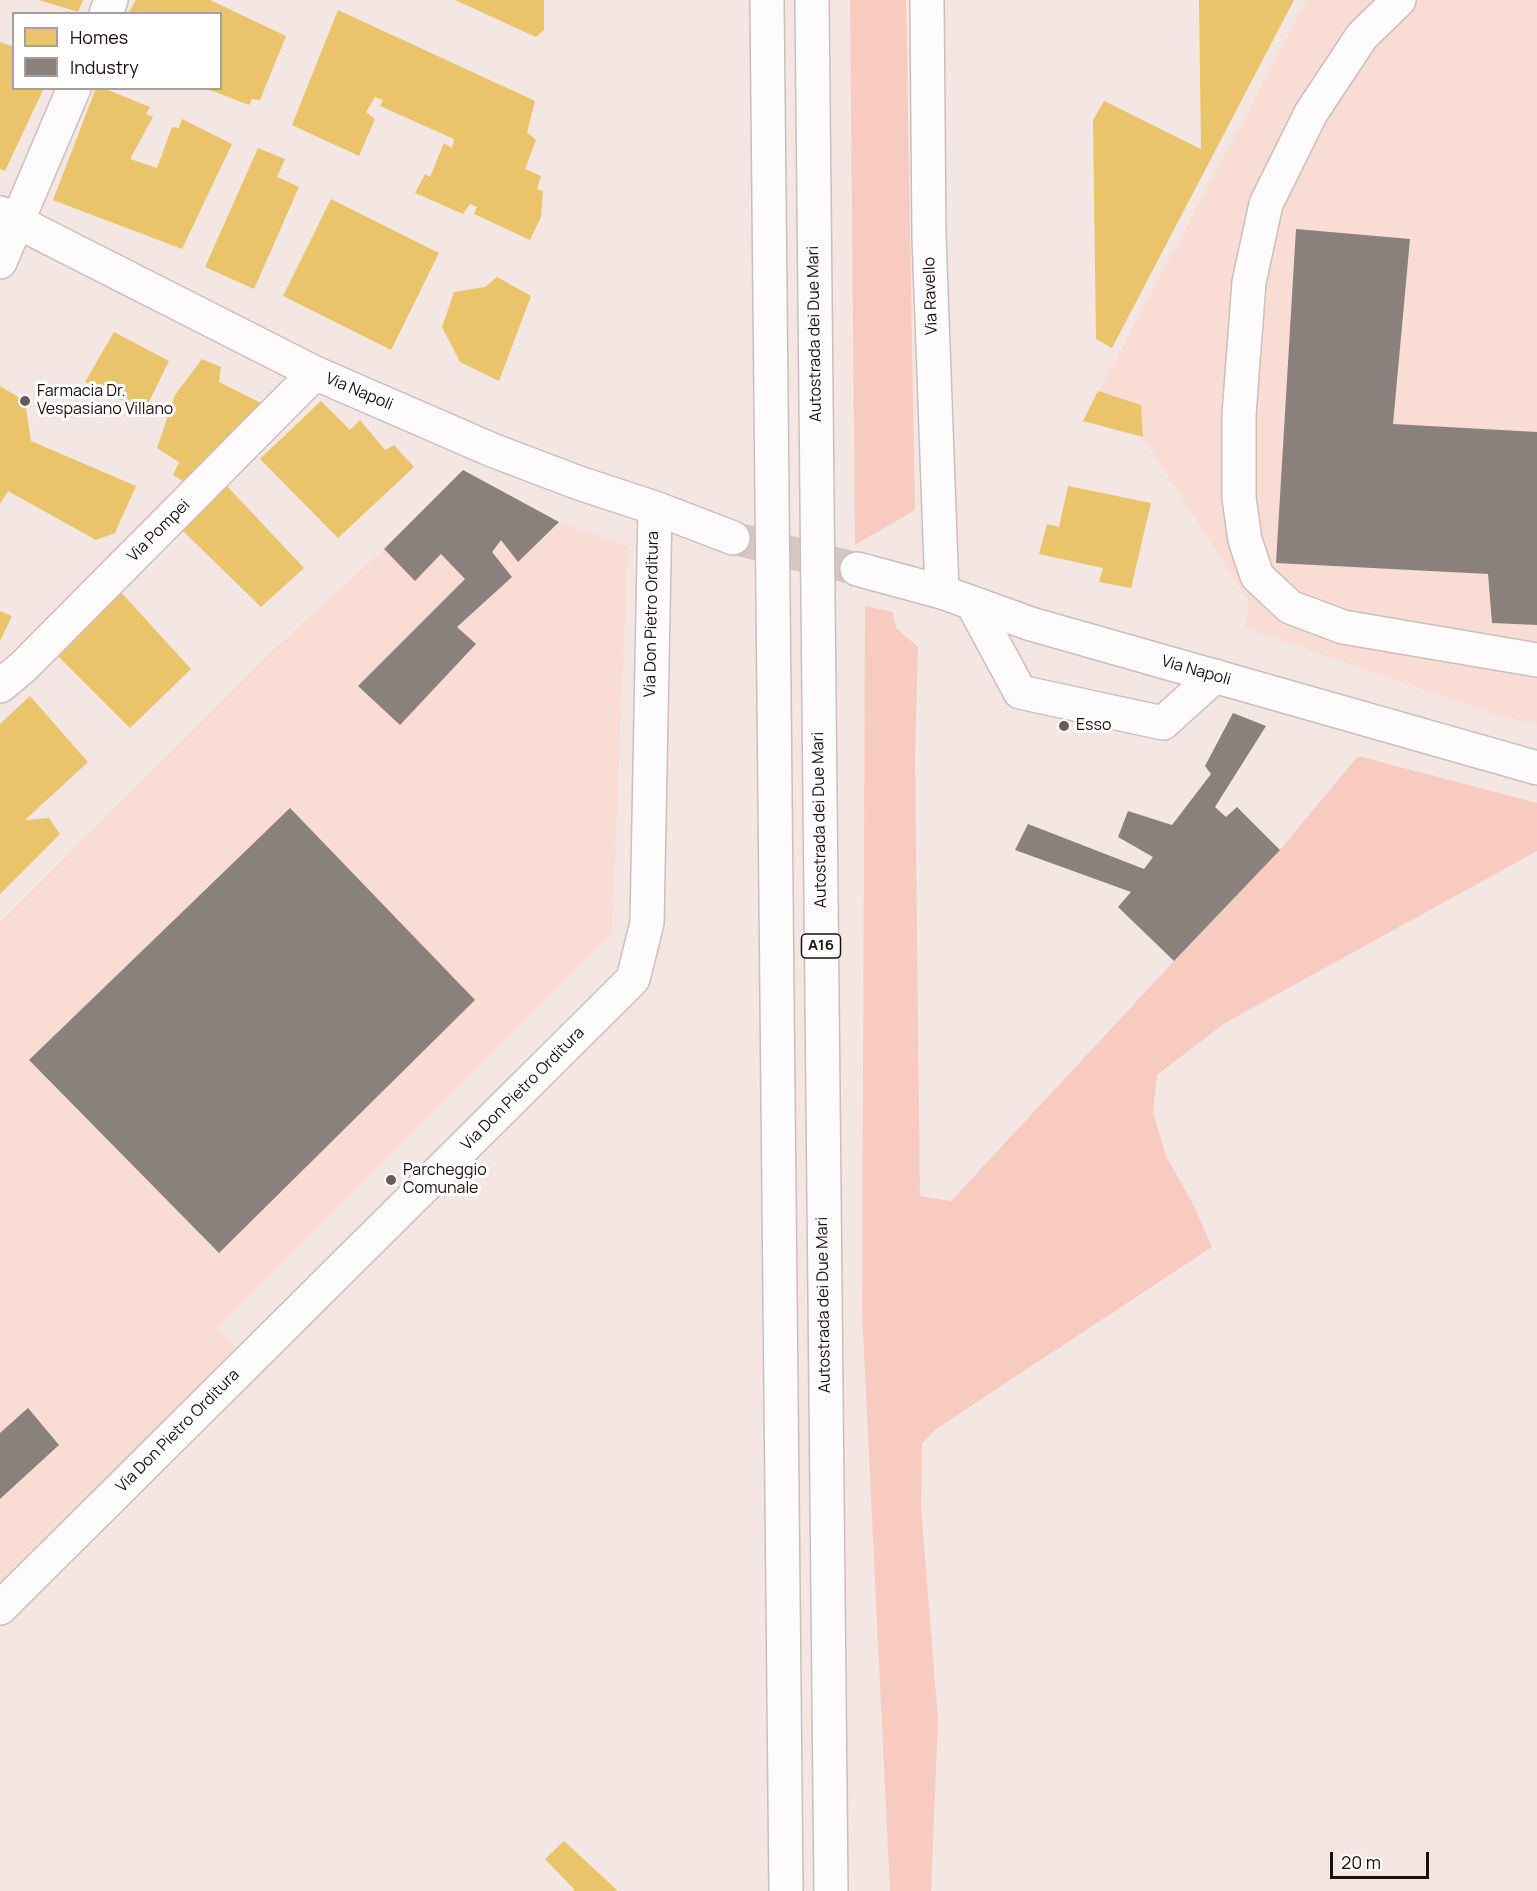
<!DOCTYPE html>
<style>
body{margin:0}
#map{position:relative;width:1537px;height:1891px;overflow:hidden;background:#f4e6e2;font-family:Manrope,sans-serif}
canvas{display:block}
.legend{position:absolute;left:12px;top:12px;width:210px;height:78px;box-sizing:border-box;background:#fff;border:2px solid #a59f9e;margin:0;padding:8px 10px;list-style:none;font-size:18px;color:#1d0f0c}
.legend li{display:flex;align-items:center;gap:12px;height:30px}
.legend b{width:30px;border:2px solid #a59f9e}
.scale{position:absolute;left:1330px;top:1852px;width:99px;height:27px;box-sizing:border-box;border:3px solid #1d0f0c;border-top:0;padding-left:8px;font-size:18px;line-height:21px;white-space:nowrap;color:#1d0f0c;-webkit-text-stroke:4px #fff;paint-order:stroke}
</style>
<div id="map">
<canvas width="1537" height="1891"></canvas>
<ul class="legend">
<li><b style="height:16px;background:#e9c46a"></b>Homes</li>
<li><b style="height:16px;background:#8a817c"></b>Industry</li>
</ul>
<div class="scale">20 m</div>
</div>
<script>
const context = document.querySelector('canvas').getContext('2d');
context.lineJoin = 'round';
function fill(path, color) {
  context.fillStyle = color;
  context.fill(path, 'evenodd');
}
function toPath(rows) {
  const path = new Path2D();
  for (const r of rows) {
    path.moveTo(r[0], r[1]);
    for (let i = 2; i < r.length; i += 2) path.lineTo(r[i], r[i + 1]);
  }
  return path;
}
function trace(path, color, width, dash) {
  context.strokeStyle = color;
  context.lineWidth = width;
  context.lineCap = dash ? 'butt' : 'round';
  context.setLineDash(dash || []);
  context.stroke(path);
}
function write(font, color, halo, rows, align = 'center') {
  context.font = font + ' Manrope,sans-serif';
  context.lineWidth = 6;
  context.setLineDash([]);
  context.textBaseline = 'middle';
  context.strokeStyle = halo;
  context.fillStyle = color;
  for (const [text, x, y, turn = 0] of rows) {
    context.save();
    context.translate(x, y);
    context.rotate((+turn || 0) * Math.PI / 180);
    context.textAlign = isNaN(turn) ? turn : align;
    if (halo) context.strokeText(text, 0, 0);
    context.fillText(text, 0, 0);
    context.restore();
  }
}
const built = toPath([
 [1307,0,1537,0,1537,724,1498,715,1245,628,1249,602,1143,437,1083,421],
 [463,470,559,522,628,546,612,933,216,1329,243,1353,0,1582,0,922,271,652,384,549]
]);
const green = toPath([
 [850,0,906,0,915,510,855,545],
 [865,606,893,612,896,628,918,647,915,756,920,1196,951,1201,1174,961,1280,850,1358,756,1537,803,1537,851,1225,1023,1157,1075,1153,1112,1166,1156,1194,1206,1212,1247,936,1429,922,1444,921,1507,938,1720,931,1891,890,1891,862,1311]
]);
const homes = toPath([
 [39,0,83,0,78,12],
 [136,0,210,0,286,36,260,100,252,99,249,105,207,89,220,88,220,14,128,14],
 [455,0,544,0,544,30,536,37],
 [1199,0,1294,0,1112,348,1096,339,1093,120,1104,101,1201,149],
 [338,10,535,101,527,132,536,140,525,169,541,176,537,189,543,191,541,217,530,240,474,214,477,207,470,204,463,214,415,193,425,174,430,177,444,143,452,148,454,139,380,106,383,100,375,97,366,112,375,119,359,156,292,125],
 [0,42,14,47,14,88,44,88,5,171,0,169],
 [96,88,103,88,150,107,146,114,153,117,130,159,157,168,172,127,179,128,182,119,232,144,182,249,53,200],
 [258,148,285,159,277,177,299,187,254,289,205,267],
 [331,199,439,253,391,350,283,296],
 [497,277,531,296,499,381,460,362,442,327,454,292,485,287],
 [114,332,169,361,144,412,85,382],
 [202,359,221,367,219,382,267,406,191,486,173,475,179,462,157,448,175,395],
 [0,386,25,401,31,441,136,486,115,533,96,540,8,491,0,504],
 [1098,391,1141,405,1143,437,1083,421],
 [321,401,350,430,360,420,385,450,394,445,414,467,338,538,260,459],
 [226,485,304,568,261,607,181,529],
 [1068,486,1151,503,1131,588,1099,582,1103,568,1039,554,1047,524,1059,527],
 [119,590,191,669,130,728,54,652],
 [0,611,12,616,0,641],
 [30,696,88,762,25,820,49,818,60,834,0,894,0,724],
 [564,1841,618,1891,574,1891,574,1889,545,1859]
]);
const industry = toPath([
 [1296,229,1410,239,1393,424,1537,432,1537,625,1492,623,1488,574,1276,563],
 [463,470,559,522,518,562,501,540,492,552,512,577,457,627,476,644,400,725,358,686,465,579,441,554,415,581,384,549],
 [1233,713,1266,726,1215,807,1226,817,1237,807,1280,850,1174,961,1118,907,1131,892,1015,850,1028,824,1144,869,1153,857,1118,837,1128,811,1172,825,1211,774,1205,766],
 [290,808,475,1000,219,1253,29,1060],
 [28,1408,59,1445,0,1499,0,1433]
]);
const majorTunnel = toPath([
 [733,538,857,569]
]);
const minor = toPath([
 [927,0,929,237,942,592],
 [1399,0,1362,36,1311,113,1266,204,1249,282,1239,415,1239,498,1245,540,1257,576,1290,607,1343,627,1537,660],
 [106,14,111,0],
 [0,262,74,88],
 [972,603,1020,692,1163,723,1215,676],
 [0,686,23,667,315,373]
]);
const major = toPath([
 [0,213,315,373,492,450,579,483,655,508,733,538],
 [857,569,942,592,1031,624,1537,768],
 [0,1608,633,979,647,923,655,508]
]);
const highway = toPath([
 [767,0,786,1891],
 [812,0,831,1891]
]);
const markers = [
 [25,401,6,"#685a57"],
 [1064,726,6,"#685a57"],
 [391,1180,6,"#685a57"]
];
const shields = [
 [821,946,39]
];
const shieldNames = [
 ["A16",821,946]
];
const streetNames = [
 ["Via Ravello",931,296,-92],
 ["Autostrada dei Due Mari",815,334,-91],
 ["Via Napoli",359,392,23],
 ["Via Pompei",159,531,-45],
 ["Via Don Pietro Orditura",652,614,-89],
 ["Via Napoli",1196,671,16],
 ["Autostrada dei Due Mari",820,820,-91],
 ["Via Don Pietro Orditura",523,1089,-45],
 ["Autostrada dei Due Mari",824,1305,-91],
 ["Via Don Pietro Orditura",178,1431,-45]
];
const poiNames = [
 ["Farmacia Dr.",37,392],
 ["Vespasiano Villano",37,410],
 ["Esso",1076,726],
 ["Parcheggio",403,1171],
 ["Comunale",403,1189]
];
fill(built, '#f9ddd5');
fill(green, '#f8cbc0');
fill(homes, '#e9c46a');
fill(industry, '#8a817c');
trace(majorTunnel, '#d4c6c2', 33, [33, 16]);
trace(minor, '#ccbebb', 36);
trace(major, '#ccbebb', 36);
trace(highway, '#ccbebb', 36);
trace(minor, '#fdfbfb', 33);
trace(major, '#fdfbfb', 33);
trace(highway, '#fdfbfb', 33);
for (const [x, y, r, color] of markers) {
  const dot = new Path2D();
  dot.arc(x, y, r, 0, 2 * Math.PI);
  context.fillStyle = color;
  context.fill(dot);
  trace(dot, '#fff', 2);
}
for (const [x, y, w] of shields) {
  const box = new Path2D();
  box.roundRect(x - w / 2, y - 12, w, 24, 4.5);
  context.fillStyle = '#fff';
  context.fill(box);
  trace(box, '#1d0f0c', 1.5);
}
write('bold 15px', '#1d0f0c', null, shieldNames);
write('16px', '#1d0f0c', '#fff', streetNames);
write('16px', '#1d0f0c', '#fff', poiNames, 'left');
</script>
